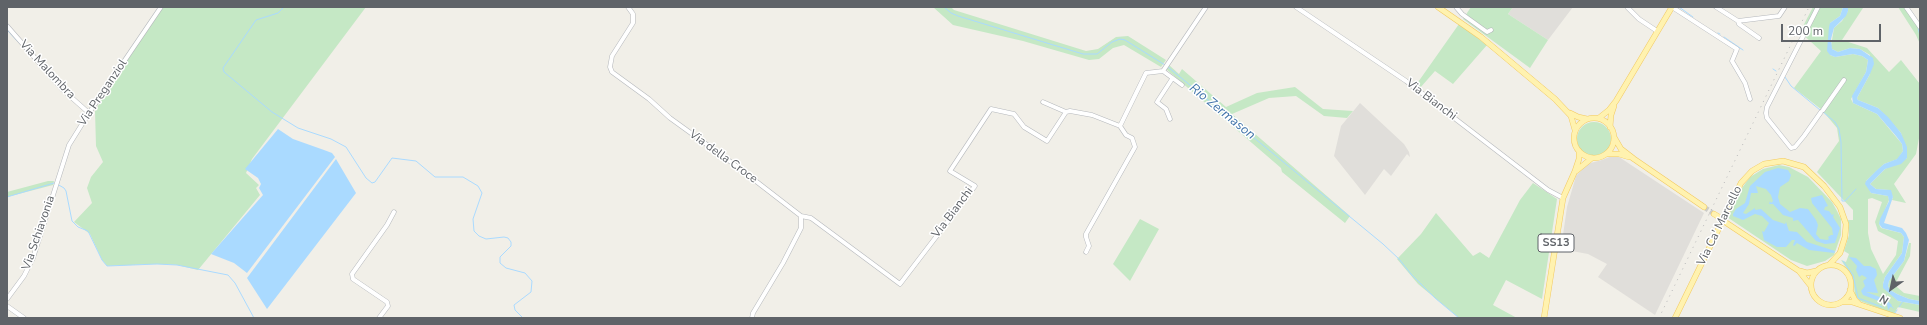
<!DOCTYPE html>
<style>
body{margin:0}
#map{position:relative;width:1927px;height:325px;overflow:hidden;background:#f1efe8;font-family:"Nunito Sans",sans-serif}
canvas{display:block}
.frame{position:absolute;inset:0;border:8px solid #5f6368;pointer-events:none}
.north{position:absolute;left:1871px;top:269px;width:40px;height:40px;-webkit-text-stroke:3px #fff;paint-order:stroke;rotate:213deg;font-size:11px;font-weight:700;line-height:16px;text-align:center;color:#5f6368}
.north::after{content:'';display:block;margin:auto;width:14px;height:18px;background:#5f6368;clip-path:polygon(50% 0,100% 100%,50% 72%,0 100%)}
.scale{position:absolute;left:1781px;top:24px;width:100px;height:18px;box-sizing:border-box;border:2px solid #5f6368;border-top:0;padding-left:5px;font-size:12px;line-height:14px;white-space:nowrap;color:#5f6368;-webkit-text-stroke:3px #fff;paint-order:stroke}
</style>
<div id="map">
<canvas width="1927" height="325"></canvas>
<div class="frame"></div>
<div class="north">N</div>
<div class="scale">200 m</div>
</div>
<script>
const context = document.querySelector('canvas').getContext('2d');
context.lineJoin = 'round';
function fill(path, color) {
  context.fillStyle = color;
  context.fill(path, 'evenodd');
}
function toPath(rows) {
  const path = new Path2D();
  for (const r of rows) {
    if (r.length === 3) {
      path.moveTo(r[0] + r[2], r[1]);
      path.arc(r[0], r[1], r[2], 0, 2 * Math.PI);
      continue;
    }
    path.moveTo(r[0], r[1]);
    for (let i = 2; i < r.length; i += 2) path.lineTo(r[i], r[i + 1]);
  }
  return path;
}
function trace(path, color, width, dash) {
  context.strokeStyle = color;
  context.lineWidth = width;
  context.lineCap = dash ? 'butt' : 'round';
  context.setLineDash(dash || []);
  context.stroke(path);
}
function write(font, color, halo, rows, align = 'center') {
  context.font = font + ' "Nunito Sans",sans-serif';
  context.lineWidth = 3;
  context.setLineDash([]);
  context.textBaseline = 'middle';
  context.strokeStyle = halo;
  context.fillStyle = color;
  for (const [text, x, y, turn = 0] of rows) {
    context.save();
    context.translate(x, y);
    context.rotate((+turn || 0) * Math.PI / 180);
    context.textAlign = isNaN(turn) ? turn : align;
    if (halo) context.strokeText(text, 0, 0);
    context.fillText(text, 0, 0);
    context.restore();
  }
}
const industrial = toPath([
 [1513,7,1573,7,1548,40,1508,14],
 [1360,103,1404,144,1409,152,1410,157,1407,154,1391,176,1384,169,1365,195,1334,156,1341,126],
 [1612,156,1619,157,1704,213,1655,315,1598,277,1607,264,1588,254,1561,249,1567,207,1576,176,1587,164,1602,160]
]);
const green = toPath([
 [162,7,366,7,252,159,246,173,259,185,256,188,260,195,198,270,177,265,157,264,107,266,102,260,90,234,74,222,92,203,87,188,91,177,103,162,96,146,95,111,125,60],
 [933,7,951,7,954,10,1086,51,1098,49,1116,37,1128,36,1166,60,1161,67,1124,45,1113,48,1099,59,1089,60,1023,41,953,25],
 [1471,7,1513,7,1508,14,1548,40,1530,68,1463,19],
 [1813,7,1843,7,1840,16,1830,23,1830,55,1835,57,1853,54,1862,56,1868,60,1866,72,1851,99,1853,103,1877,114,1902,144,1903,151,1898,159,1884,164,1866,181,1871,193,1888,196,1889,200,1879,224,1881,228,1901,233,1904,237,1902,253,1885,277,1883,284,1898,301,1920,305,1920,312,1898,307,1894,314,1860,301,1855,295,1853,278,1841,260,1846,262,1849,254,1844,251,1849,235,1848,220,1853,220,1853,210,1817,172,1839,141,1837,128,1822,110,1794,88,1821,51,1800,32],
 [1872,198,1882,202,1875,222,1878,231,1898,241,1896,255,1883,274,1871,249,1868,233,1868,199],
 [1848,7,1863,8,1842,40,1867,48,1889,72,1901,60,1920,84,1920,133,1916,154,1894,184,1906,203,1892,200,1893,197,1889,190,1876,189,1870,184,1885,169,1907,158,1901,133,1878,108,1858,100,1857,98,1870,74,1870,55,1860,49,1850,48,1838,52,1832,49,1831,46,1834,28,1842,21,1848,11],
 [1898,7,1906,7,1920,26,1920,44,1916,35],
 [1459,24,1487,45,1453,84,1435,71,1420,88,1416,85],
 [1169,65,1179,74,1182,69,1226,107,1257,93,1295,87,1323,109,1353,111,1347,118,1324,116,1296,96,1269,98,1232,114,1350,216,1345,223,1282,172,1281,168,1166,69],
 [1594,139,17],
 [1779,165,1789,167,1808,177,1832,202,1837,211,1841,219,1841,235,1834,255,1825,261,1807,266,1791,260,1727,217,1742,188,1750,177,1763,169],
 [48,181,54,181,53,185,7,197,7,192],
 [1533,183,1557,199,1542,299,1506,280,1493,305,1517,318,1459,318,1418,284,1397,259,1421,234,1436,213,1473,256,1480,252,1489,258,1520,200],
 [1140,219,1159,229,1130,281,1113,264],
 [1909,243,1911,243,1910,256,1895,284,1897,287,1904,293,1920,296,1920,301,1909,299,1897,294,1890,290,1888,286,1889,281,1904,261]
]);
const water = toPath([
 [1843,7,1848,7,1848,11,1846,16,1834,28,1831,39,1832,49,1838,52,1850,48,1860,49,1873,58,1874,64,1870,74,1857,98,1858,100,1878,108,1888,117,1901,133,1907,147,1907,158,1901,164,1885,169,1870,184,1876,189,1891,190,1893,197,1884,223,1902,228,1906,233,1909,240,1904,261,1889,281,1888,286,1890,290,1897,294,1909,299,1920,301,1920,305,1898,301,1883,288,1883,284,1885,277,1902,253,1904,237,1901,233,1882,228,1879,224,1880,219,1889,201,1888,196,1871,193,1865,184,1866,181,1876,171,1884,164,1897,159,1903,151,1902,144,1896,136,1877,114,1853,103,1852,96,1866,72,1868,60,1862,56,1853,54,1835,57,1830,55,1827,51,1829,27,1830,23,1840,16],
 [278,129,293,139,324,150,332,153,335,157,247,273,234,263,211,254,263,195,259,188,261,184,258,178,245,169],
 [336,159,356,193,267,309,247,278],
 [1778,168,1788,170,1791,175,1789,181,1780,187,1778,197,1780,204,1790,212,1800,208,1808,209,1816,220,1818,225,1816,234,1820,239,1827,240,1829,239,1828,237,1831,235,1833,235,1832,228,1812,203,1811,198,1822,195,1828,206,1825,207,1824,210,1829,211,1832,215,1834,214,1833,217,1840,228,1835,243,1825,244,1816,241,1798,220,1793,221,1793,218,1783,215,1773,204,1769,204,1770,201,1771,203,1773,201,1771,195,1766,189,1759,187,1756,186,1758,193,1751,193,1749,204,1743,213,1746,214,1755,208,1755,210,1761,209,1773,220,1785,224,1786,222,1789,231,1797,232,1807,242,1835,251,1834,253,1809,250,1797,243,1794,246,1793,245,1795,240,1792,240,1786,247,1777,247,1764,240,1762,231,1764,232,1769,223,1762,216,1755,214,1743,220,1733,216,1733,214,1736,209,1745,203,1750,186,1765,172],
 [1849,257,1856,258,1864,266,1870,266,1876,269,1877,275,1874,280,1878,293,1866,292,1885,299,1892,305,1888,310,1887,304,1863,295,1861,291,1865,286,1863,281,1867,278,1862,275,1859,277,1856,270,1857,266]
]);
const stream = toPath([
 [284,7,278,13,256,20,223,68,224,72,272,112,298,128,331,139,346,147,366,178,372,183,375,182,392,158,416,161,435,177,463,177,478,186,482,193,473,219,474,231,479,236,486,239,504,237,508,238,511,242,511,246,500,257,500,263,506,268,525,273,532,281,531,292,514,305,515,310,523,318],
 [944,7,951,13,958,16,1083,54,1097,54,1112,42,1120,39,1125,40,1165,65],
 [1679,7,1693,17],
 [1918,27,1920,36],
 [7,30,24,48],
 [1718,33,1720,34],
 [1724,37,1743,50],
 [1168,67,1383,244,1399,259,1411,274,1435,298,1459,318],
 [1773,69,1776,71],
 [45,72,52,81],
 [1785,77,1791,86,1820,110],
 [1823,112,1835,122,1839,129,1841,142,1842,201,1845,201,1856,189],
 [57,184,64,188,66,191,72,221,78,227,88,231,102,260,107,266,157,264,177,265,228,275,235,283,254,318],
 [7,197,54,183],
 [1843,261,1853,275,1858,298,1882,307],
 [1891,306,1893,308],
 [1899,307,1903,301],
 [1895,313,1897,310]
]);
const majorTunnel = toPath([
 [1704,207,1714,214]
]);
const minor = toPath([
 [628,7,633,14,633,23,612,56,610,67,612,72,649,99,670,118,735,165,801,216,801,228,783,263,753,313,752,318],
 [1296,7,1406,81,1548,190,1563,198],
 [1456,7,1462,14,1487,32,1491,30],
 [1627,7,1639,19,1657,31],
 [1672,7,1737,49,1732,61,1745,83,1750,99],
 [1716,7,1738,21,1779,16,1785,7],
 [1818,7,1767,107,1766,113,1767,118,1791,148,1795,147,1804,136,1821,112],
 [1906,7,1920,27],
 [1738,21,1739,24,1759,38],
 [7,26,63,90,89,113],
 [1163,71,1182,85],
 [1043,102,1066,112],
 [1823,110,1844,80],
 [1170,119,1166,109,1157,102,1172,79],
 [801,216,811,218,900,284,975,186,950,171,991,109,1014,114,1024,127,1047,141,1066,112,1070,111,1092,115,1120,126,1146,73,1163,71,1206,7],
 [1086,252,1089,246,1086,237,1086,234,1135,147,1132,138,1126,135,1120,126],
 [7,299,24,276,33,258,69,145,89,113,161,7],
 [7,306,24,318],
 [379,318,388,306,387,302,353,279,352,274,387,225,394,212]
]);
const major = toPath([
 [1438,7,1481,37,1555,99,1571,116,1575,130],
 [1570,113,1578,117,1587,119],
 [1594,138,20],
 [1599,118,1609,110,1616,101,1672,7],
 [1610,127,1611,115,1614,106],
 [1614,137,1621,149,1634,159,1704,207],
 [1606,154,1619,154,1629,157],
 [1576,171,1592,158],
 [1714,214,1719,217],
 [1725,222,1799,271,1810,285],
 [1831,285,20],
 [1800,271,1807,273,1816,271],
 [1850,290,1855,300,1859,304],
 [1842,302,1852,302,1900,318],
 [1544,318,1563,198,1575,171,1579,159,1579,151],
 [1675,318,1741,183,1752,171,1764,164,1783,161,1804,167,1824,186,1840,207,1846,224,1845,237,1840,253,1829,265]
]);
const rail = toPath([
 [1659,318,1809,7]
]);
const shields = [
 [1556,243,36]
];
const shieldNames = [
 ["SS13",1556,243]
];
const streetNames = [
 ["Via Malombra",47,70,47],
 ["Via Preganziol",103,93,-56],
 ["Via Bianchi",1431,100,37],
 ["Via della Croce",723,157,36],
 ["Via Bianchi",953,213,-53],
 ["Via Ca' Marcello",1720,226,-64],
 ["Via Schiavonia",39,233,-71]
];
const waterNames = [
 ["Rio Zermason",1222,112,39]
];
fill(industrial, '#e0deda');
fill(green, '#c5e8c5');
fill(water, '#aadaff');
trace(stream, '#aadaff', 1);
trace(majorTunnel, '#ccccc8', 5, [5, 2.5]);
trace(minor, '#b5b8bc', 5);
trace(major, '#f2c960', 6);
trace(minor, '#fff', 4);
trace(major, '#fff2af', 5);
trace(rail, '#b6b7b8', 1, [1, 5]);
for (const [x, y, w] of shields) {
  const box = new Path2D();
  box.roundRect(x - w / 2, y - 9, w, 18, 3);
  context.fillStyle = '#fff';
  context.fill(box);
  trace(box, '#5f6368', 1);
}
write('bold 11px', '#5f6368', null, shieldNames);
write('12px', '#5f6368', '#fff', streetNames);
write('italic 13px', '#4174aa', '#fff', waterNames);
</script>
